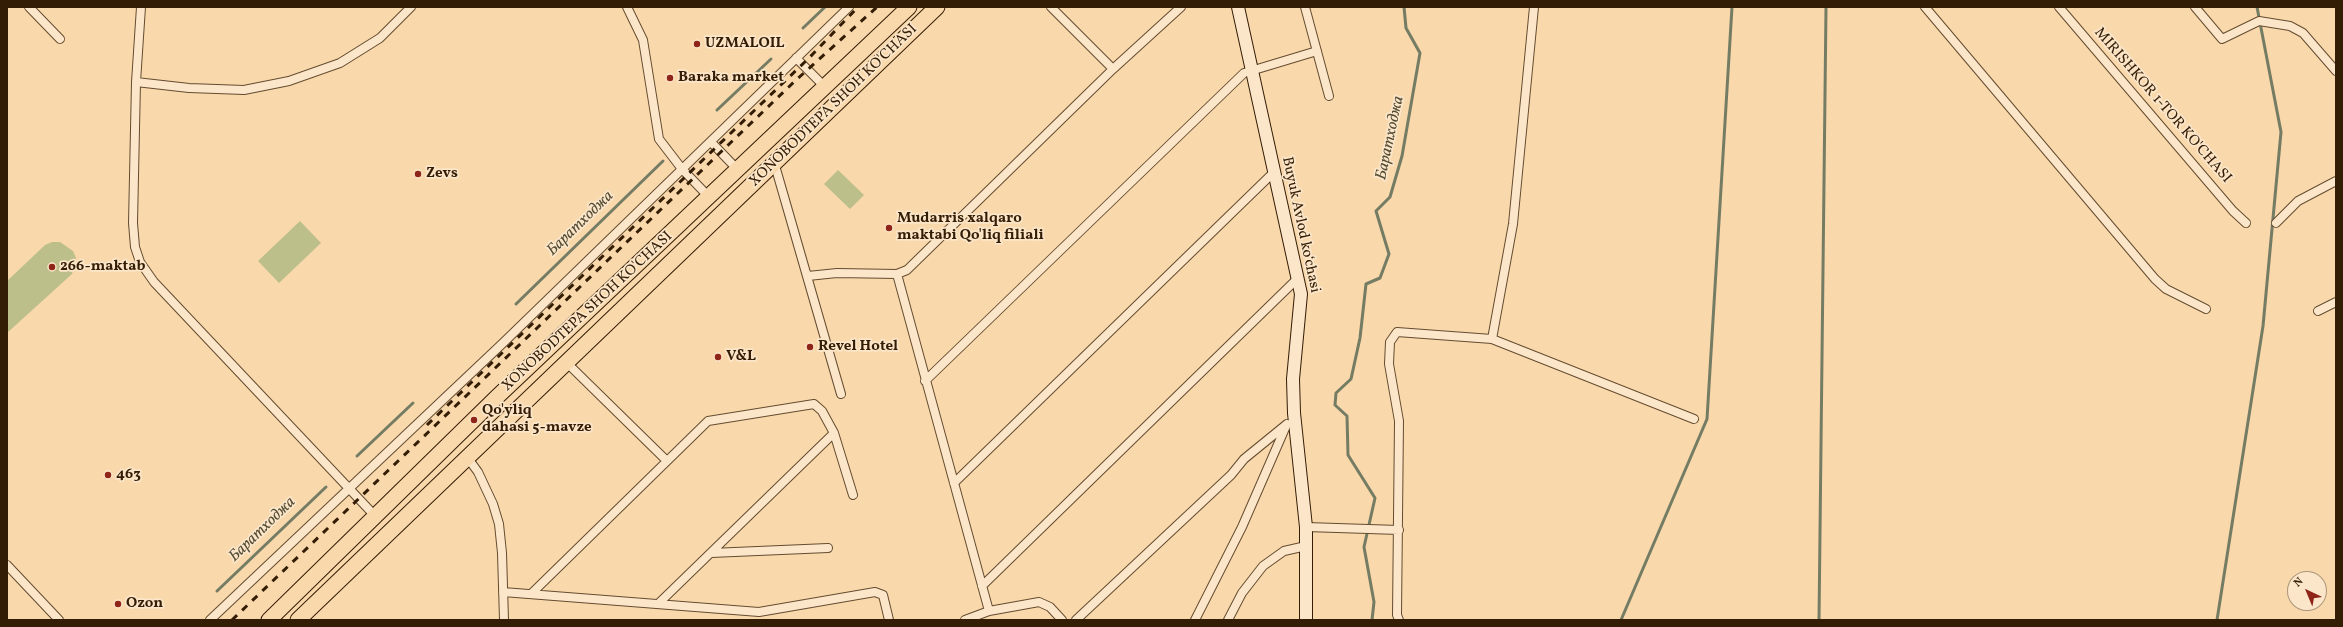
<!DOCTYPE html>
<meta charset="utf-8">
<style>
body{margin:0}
#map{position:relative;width:2343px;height:627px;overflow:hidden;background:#f9d8ac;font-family:Vollkorn,serif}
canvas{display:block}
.frame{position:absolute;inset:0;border:8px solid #341d05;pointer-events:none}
.north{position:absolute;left:2287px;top:571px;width:40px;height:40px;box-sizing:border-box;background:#fbe6c9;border:1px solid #ab967b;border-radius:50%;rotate:316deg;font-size:11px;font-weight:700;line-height:16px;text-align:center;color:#341d05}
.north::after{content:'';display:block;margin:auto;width:14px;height:18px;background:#8f2418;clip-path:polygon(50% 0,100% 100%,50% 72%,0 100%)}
</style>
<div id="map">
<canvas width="2343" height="627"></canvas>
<div class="frame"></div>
<div class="north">N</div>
</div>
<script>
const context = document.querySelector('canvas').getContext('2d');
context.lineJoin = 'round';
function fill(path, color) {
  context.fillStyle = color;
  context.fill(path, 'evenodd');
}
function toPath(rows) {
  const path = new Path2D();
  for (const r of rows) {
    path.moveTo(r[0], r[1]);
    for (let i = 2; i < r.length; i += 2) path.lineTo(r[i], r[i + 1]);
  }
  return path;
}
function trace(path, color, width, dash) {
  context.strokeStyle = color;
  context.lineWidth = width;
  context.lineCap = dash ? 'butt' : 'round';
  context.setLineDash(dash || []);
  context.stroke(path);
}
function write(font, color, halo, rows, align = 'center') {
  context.font = font + ' Vollkorn,serif';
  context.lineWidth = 3.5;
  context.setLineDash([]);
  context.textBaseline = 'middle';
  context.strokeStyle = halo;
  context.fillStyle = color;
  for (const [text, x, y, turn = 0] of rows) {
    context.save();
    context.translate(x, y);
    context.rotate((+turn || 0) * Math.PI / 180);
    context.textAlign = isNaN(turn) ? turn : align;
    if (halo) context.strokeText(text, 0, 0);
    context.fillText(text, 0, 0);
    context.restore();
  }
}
const green = toPath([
 [838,170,864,195,850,209,824,184],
 [300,221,321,243,279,283,258,261],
 [52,242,60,242,73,251,76,258,72,274,7,333,7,281,45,245]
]);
const stream = toPath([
 [803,28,825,7],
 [717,110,771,59],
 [516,304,663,161],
 [357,456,413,403],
 [217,591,326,487],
 [1372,620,1374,602,1364,547,1375,498,1348,455,1347,416,1335,405,1336,393,1351,379,1360,338,1366,284,1380,278,1389,254,1376,211,1390,197,1402,156,1420,53,1406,28,1404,7],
 [1621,620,1707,419,1732,7],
 [1819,620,1826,7],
 [2217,620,2263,326,2281,132,2257,7]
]);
const street = toPath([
 [29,7,60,39],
 [141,7,136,82,133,223,135,247,140,262,154,282,376,517],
 [627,7,643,40,659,139,682,169,710,198],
 [1051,7,1113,69],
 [1305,7,1329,96],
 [1925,7,2155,279,2166,289,2206,309],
 [2059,7,2233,211,2246,223],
 [2195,7,2222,39,2259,21,2290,26,2303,33,2336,71],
 [796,58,825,87],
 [136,82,189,88,244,90,289,81,340,63,380,38,411,7],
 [711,142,738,170],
 [774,162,841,394],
 [2276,223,2298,201,2336,181],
 [897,274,989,611],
 [808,276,837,273,897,274,907,270,1113,69,1181,7],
 [2318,311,2336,302],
 [1492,339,1513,224,1534,7],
 [566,362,667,461],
 [925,381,1244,73,1317,51],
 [467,457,478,472,493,504,499,524,502,553,504,620],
 [954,483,1273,173],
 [1306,527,1399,530],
 [711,553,828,548],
 [7,565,59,620],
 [982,586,1297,279],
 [503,592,759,612,875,592,883,595,889,620],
 [531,594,708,421,814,404,822,411,834,433,853,495],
 [658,604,834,433],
 [210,620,503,343,849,7],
 [965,620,989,611,1039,602,1050,607,1062,620],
 [1076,620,1231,475,1244,459,1287,424],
 [1195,620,1242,527,1286,426],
 [1228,620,1242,593,1263,566,1284,551,1306,546],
 [1399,620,1397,615,1399,421,1389,364,1390,342,1397,332,1492,339,1694,419]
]);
const secondary = toPath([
 [1238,7,1301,294,1293,379,1294,413,1306,527,1306,620]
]);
const highway = toPath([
 [269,620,498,396,909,7],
 [298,620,937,7]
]);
const rail = toPath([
 [427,425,810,57,858,7],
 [232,620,795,81,877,7]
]);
const markers = [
 [697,44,4,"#8f2418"],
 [670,78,4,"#8f2418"],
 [418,174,4,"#8f2418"],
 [889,228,4,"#8f2418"],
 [52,267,4,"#8f2418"],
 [810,347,4,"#8f2418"],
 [718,357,4,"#8f2418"],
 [474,420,4,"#8f2418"],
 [108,475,4,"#8f2418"],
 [118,604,4,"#8f2418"]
];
const poiNames = [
 ["UZMALOIL",705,44],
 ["Baraka market",678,78],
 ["Zevs",426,174],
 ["Mudarris xalqaro",897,219],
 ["maktabi Qo'liq filiali",897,236],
 ["266-maktab",60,267],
 ["Revel Hotel",818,347],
 ["V&L",726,357],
 ["Qo'yliq",482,411],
 ["dahasi 5-mavze",482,428],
 ["463",116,475],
 ["Ozon",126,604]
];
const streetNames = [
 ["XONOBODTEPA SHOH KO'CHASI",834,106,-44],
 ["MIRISHKOR 1-TOR KO'CHASI",2162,106,49],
 ["Buyuk Avlod koʻchasi",1300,225,78],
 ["XONOBODTEPA SHOH KO'CHASI",588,312,-43]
];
const waterNames = [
 ["Баратходжа",1391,138,-78],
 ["Баратходжа",581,224,-44],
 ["Баратходжа",263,530,-44]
];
fill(green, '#bdbf8a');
trace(stream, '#757c64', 3);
trace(street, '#654c2f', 10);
trace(secondary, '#341d05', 14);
trace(highway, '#341d05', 17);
trace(street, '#fbe6c9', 8);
trace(secondary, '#fbe6c9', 12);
trace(highway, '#f9d8ac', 15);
trace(rail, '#341d05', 3, [7, 7]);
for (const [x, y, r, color] of markers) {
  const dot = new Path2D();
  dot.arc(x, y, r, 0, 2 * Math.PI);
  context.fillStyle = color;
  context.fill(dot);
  trace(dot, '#fbe6c9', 1.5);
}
write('bold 15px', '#341d05', '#fbe6c9', poiNames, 'left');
write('15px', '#341d05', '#fbe6c9', streetNames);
write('italic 16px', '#544c35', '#fbe6c9', waterNames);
</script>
